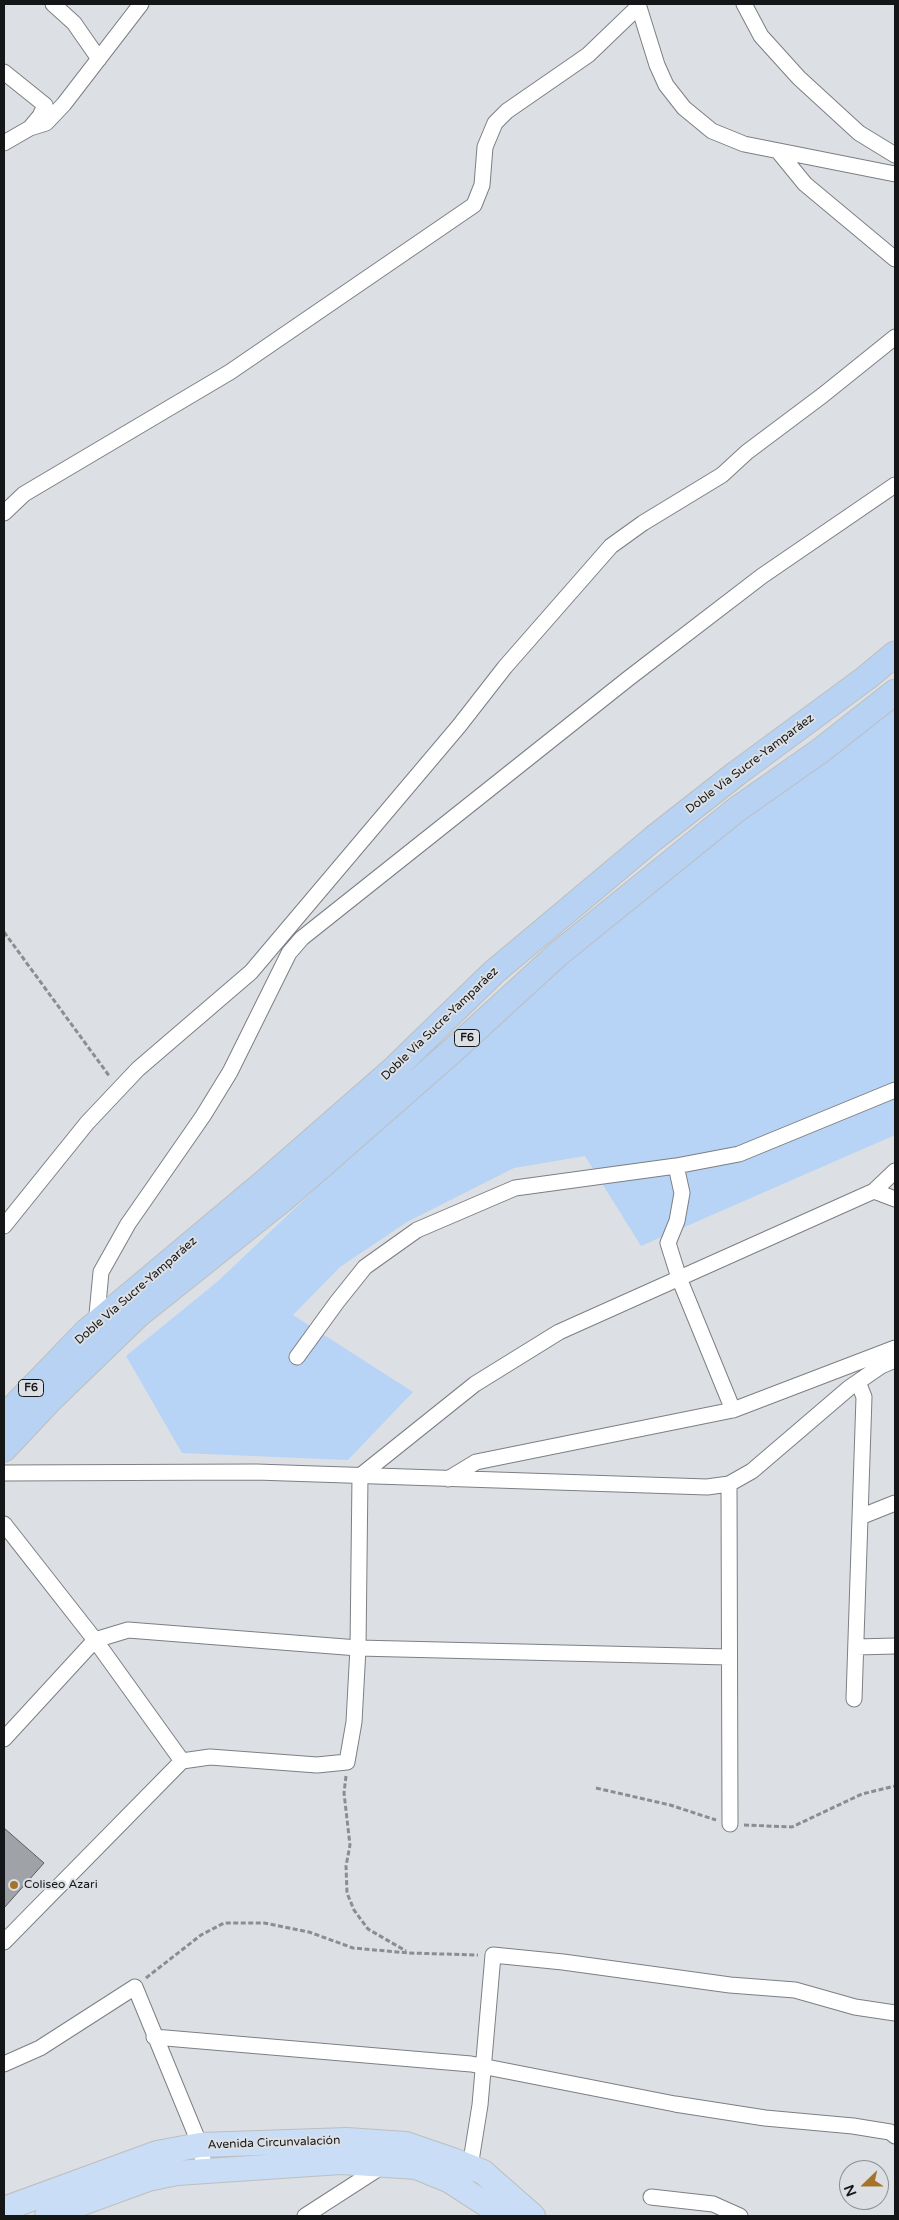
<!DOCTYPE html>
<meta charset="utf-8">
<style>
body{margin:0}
#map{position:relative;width:899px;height:2220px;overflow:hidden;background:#dce0e4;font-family:"Varela Round",sans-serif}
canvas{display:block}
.frame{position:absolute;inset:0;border:5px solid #151618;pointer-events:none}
.north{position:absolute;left:839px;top:2160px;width:50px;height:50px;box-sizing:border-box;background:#dce0e4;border:1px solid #8c8f92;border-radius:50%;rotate:248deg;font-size:14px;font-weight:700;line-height:20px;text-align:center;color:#151618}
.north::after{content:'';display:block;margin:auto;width:18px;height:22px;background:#a5742a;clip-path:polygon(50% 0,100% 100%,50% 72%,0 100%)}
</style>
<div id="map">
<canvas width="899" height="2220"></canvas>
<div class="frame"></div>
<div class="north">N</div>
</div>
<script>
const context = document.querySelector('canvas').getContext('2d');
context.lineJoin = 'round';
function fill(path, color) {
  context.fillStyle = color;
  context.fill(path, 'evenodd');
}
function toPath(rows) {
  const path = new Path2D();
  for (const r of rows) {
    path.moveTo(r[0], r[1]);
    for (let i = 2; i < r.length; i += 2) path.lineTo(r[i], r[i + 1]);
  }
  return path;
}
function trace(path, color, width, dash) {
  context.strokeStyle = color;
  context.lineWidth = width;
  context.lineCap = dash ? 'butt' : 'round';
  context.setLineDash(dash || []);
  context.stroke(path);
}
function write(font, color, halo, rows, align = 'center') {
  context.font = font + ' "Varela Round",sans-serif';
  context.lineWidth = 4;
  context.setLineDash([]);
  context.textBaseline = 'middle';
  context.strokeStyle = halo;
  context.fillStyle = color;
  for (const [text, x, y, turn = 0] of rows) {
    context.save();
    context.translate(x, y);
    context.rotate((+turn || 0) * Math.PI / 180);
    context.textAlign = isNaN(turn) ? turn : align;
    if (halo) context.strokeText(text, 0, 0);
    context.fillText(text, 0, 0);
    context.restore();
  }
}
const green = toPath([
 [895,687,895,1135,641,1246,585,1156,514,1168,407,1222,340,1267,293,1315,413,1392,348,1460,182,1453,126,1356,217,1282,310,1194,424,1077]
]);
const building = toPath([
 [4,1828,44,1863,4,1908,4,1828]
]);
const path = toPath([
 [4,932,110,1077],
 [346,1776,344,1793,350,1845,346,1866,347,1893,354,1910,368,1929,406,1951],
 [596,1788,670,1805,716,1820],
 [744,1825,792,1827,862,1794,895,1786],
 [146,1978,201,1935,224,1923,264,1923,309,1932,353,1948,409,1953,478,1955]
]);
const minor = toPath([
 [53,4,74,23,99,59],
 [638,4,657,65,666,85,684,108,712,131,744,144,895,174],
 [744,4,761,36,799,78,859,133,895,155],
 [4,72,45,105,40,116,30,128,4,143],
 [30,128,46,123,64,104,141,4],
 [778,151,805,184,895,259],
 [4,513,24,494,230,372,474,205,482,185,485,147,495,123,507,111,588,55,639,6],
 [676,1166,682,1193,677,1221,668,1243,679,1278,733,1410],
 [874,1191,895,1171],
 [4,1226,87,1123,138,1069,251,972,459,726,505,667,611,546,643,523,722,475,747,452,823,395,895,337],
 [96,1325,101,1272,128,1224,203,1116,230,1072,289,953,302,938,629,678,762,576,895,485],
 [297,1357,337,1302,365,1267,417,1230,515,1188,676,1166,739,1154,895,1090],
 [4,1473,256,1472,707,1487,729,1484,752,1471,849,1388,881,1366,895,1360],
 [448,1479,476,1462,733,1410,895,1348],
 [729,1484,730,1824],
 [860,1517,895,1503],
 [4,1524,95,1640,182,1761],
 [856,1647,895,1646],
 [854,1699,864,1397,858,1382],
 [4,1739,95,1640,128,1630,358,1648,728,1657],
 [4,1942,182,1761,210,1757,317,1765,347,1762,354,1722,358,1648,360,1476,475,1384,559,1332,874,1191,895,1199],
 [154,2037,471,2064,675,2104,765,2118,853,2126,890,2132,895,2136],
 [4,2064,40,2048,135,1987,200,2145,205,2171],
 [470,2167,480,2105,493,1955,563,1962,730,1985,795,1990,855,2007,895,2013],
 [651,2197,713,2204,740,2216],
 [305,2216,384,2165]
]);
const primary = toPath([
 [4,2209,157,2153,200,2145,347,2140,406,2144,453,2160,483,2172,533,2216],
 [47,2216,148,2179,177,2173,341,2162,416,2167,450,2181,504,2216]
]);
const trunk = toPath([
 [4,1417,87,1331,267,1180,393,1070,494,972,654,838,737,773,866,678,895,654],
 [4,1449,51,1399,138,1315,282,1200,451,1052,558,954,736,810,820,751,895,692]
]);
const markers = [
 [14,1885,5,"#a5742a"]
];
const shields = [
 [467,1038,25],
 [31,1388,25]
];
const shieldNames = [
 ["F6",467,1038],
 ["F6",31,1388]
];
const streetNames = [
 ["Doble Vía Sucre-Yamparáez",750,764,-37],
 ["Doble Vía Sucre-Yamparáez",440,1024,-44],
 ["Doble Vía Sucre-Yamparáez",136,1291,-41],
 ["Avenida Circunvalación",274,2143,-2]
];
const poiNames = [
 ["Coliseo Azari",24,1885]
];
fill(green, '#b7d3f5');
fill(building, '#9fa2a7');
trace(building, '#5a5e61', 1);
trace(minor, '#7c7f83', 17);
trace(primary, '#bdbebe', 26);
trace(trunk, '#bdbebe', 27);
trace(path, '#8b8e91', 3, [5, 2.5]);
trace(minor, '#fff', 15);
trace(primary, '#c9ddf6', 24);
trace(trunk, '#b7d2f3', 25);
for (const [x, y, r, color] of markers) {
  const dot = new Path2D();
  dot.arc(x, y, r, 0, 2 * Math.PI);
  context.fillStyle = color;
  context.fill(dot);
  trace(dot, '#dce0e4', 2);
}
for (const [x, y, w] of shields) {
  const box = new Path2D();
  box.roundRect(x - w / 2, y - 8.5, w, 17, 4);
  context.fillStyle = '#dce0e4';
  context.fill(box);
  trace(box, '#151618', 1);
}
write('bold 11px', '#151618', null, shieldNames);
write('12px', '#151618', '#dce0e4', streetNames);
write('12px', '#151618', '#dce0e4', poiNames, 'left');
</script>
